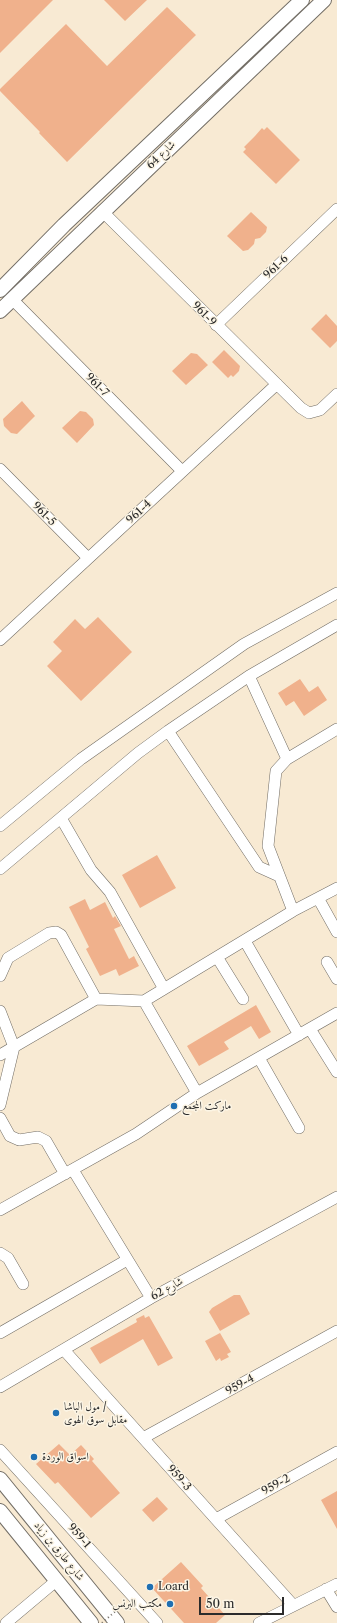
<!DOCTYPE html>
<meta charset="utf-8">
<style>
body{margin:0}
#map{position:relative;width:337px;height:1623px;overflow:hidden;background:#f8ead3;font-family:"Libre Caslon Text",serif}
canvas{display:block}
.scale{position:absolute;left:199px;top:1597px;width:85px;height:18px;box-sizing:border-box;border:2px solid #2b2b2b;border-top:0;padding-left:5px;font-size:12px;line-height:14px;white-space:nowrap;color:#2b2b2b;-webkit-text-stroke:3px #fcf5e5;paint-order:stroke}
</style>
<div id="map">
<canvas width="337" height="1623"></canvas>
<div class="scale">50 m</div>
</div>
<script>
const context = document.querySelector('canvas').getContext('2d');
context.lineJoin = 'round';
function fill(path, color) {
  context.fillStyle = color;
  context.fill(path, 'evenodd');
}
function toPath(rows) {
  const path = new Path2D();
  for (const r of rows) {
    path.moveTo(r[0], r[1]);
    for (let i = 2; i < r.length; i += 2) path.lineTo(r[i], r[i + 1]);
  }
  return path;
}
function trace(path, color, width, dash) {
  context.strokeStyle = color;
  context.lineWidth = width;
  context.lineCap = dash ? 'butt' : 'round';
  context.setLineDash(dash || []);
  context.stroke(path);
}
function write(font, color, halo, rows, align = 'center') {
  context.font = font + ' "Libre Caslon Text",Amiri,serif';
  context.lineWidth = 3;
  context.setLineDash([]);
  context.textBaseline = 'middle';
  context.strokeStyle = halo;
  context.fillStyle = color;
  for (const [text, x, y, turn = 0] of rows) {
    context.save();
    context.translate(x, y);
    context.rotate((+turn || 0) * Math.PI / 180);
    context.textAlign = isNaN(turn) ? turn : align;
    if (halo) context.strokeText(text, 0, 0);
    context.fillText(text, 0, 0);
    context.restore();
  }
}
const building = toPath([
 [0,0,53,0,0,53],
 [104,0,147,0,125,21],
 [167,7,196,35,67,162,39,133,40,132,0,91,0,89,66,24,107,66],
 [267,127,300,160,276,184,243,152,246,149,244,147,255,136,262,128,264,130],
 [251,212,267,227,266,232,260,238,255,239,254,244,248,250,243,251,227,236],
 [326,314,337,326,337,341,330,348,311,329],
 [224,350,240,366,239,371,233,377,231,375,228,378,212,362],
 [191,353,197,354,208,365,186,385,172,371],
 [22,401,35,416,17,434,11,433,4,426,3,419],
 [80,411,86,412,93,419,94,425,77,443,62,428],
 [98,617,132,652,81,701,47,666,62,651,53,642,75,619,85,629],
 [300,679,309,692,318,686,327,700,304,716,294,701,286,706,278,693],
 [157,855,176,888,140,908,122,875],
 [85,899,90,910,105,902,113,918,115,916,121,926,114,929,129,959,134,956,139,966,119,976,116,969,100,976,86,949,89,947,69,907],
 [256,1005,271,1032,259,1039,251,1026,224,1042,229,1049,199,1066,187,1046],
 [234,1295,240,1295,250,1314,220,1331,209,1312,212,1308],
 [144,1315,145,1318,149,1316,173,1358,158,1366,143,1339,100,1364,90,1348,137,1322,136,1319],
 [220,1333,231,1352,227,1354,229,1357,221,1361,220,1358,216,1361,205,1341],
 [59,1444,70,1455,81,1445,94,1459,92,1461,120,1493,91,1518,58,1482,55,1484,36,1464],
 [337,1491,337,1529,321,1500],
 [157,1497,168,1509,153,1522,142,1510],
 [181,1562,203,1586,201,1588,225,1615,216,1623,184,1623,152,1588]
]);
const minor = toPath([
 [102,211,301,408,309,413,320,410,337,394],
 [12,299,182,471],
 [216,325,337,209],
 [0,469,88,558],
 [0,640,277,384],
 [249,676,287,759,276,771,268,846,293,911],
 [168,731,259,867,279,876],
 [287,759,337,729],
 [61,818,91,870,110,892,164,989],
 [0,826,81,759,244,644,337,593],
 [0,869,138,753,168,731,249,676,337,625],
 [318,898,337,932],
 [245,941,299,1035],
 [217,957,243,999],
 [327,962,337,979],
 [0,976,8,958,49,933,56,932,61,935,96,999],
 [144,1001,197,1093],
 [0,1011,14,1047,0,1105],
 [310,1029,337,1072],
 [0,1055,96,999,144,1001,293,911,337,888],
 [259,1058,299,1128],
 [0,1118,10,1136,19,1140,38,1137,46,1141,65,1174],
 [73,1170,151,1298],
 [0,1210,136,1134,197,1093,337,1013],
 [0,1253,8,1258,23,1284],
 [0,1333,127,1260],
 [64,1350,293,1605],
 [0,1387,151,1298,337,1197],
 [143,1438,337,1331],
 [0,1450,157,1623],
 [216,1519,337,1452],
 [326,1589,337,1607],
 [6,1623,56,1581],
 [259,1623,337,1584]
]);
const major = toPath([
 [0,290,64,225,302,0],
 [0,311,324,0],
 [0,1479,117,1623],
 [0,1511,91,1623]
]);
const pathBridge = toPath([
 [102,1623,118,1609]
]);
const markers = [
 [174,1106,4,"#1f6fb2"],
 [56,1413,4,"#1f6fb2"],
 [34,1457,4,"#1f6fb2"],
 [150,1587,4,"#1f6fb2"],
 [170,1604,4,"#1f6fb2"]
];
const streetNames = [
 ["شارع 64",161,155,-44],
 ["961-6",276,267,-44],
 ["961-9",204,314,45],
 ["961-7",97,385,45],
 ["961-4",139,512,-43],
 ["961-5",44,514,45],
 ["شارع 62",167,1289,-29],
 ["959-4",240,1385,-29],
 ["959-3",179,1478,48],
 ["959-2",276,1485,-29],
 ["959-1",79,1536,48],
 ["شارع طارق بن زياد",59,1551,51]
];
const poiNames = [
 ["ماركت المجمع",182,1106],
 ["مول الباشا /",64,1407],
 ["مقابل سوق الهوى",64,1420],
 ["اسواق الوردة",42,1457],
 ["Loard",158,1587],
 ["مكتب البرنس",162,1604,"right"]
];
fill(building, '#f0b18c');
trace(minor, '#736e66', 12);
trace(major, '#736e66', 16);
trace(minor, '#fff', 11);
trace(major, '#fff', 14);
trace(pathBridge, '#736e66', 2, [1, 3]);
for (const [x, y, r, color] of markers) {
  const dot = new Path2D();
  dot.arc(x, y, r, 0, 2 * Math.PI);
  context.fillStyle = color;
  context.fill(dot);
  trace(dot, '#fcf5e5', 1.5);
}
write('11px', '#2b2b2b', '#fcf5e5', streetNames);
write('11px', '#2b2b2b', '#fcf5e5', poiNames, 'left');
</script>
